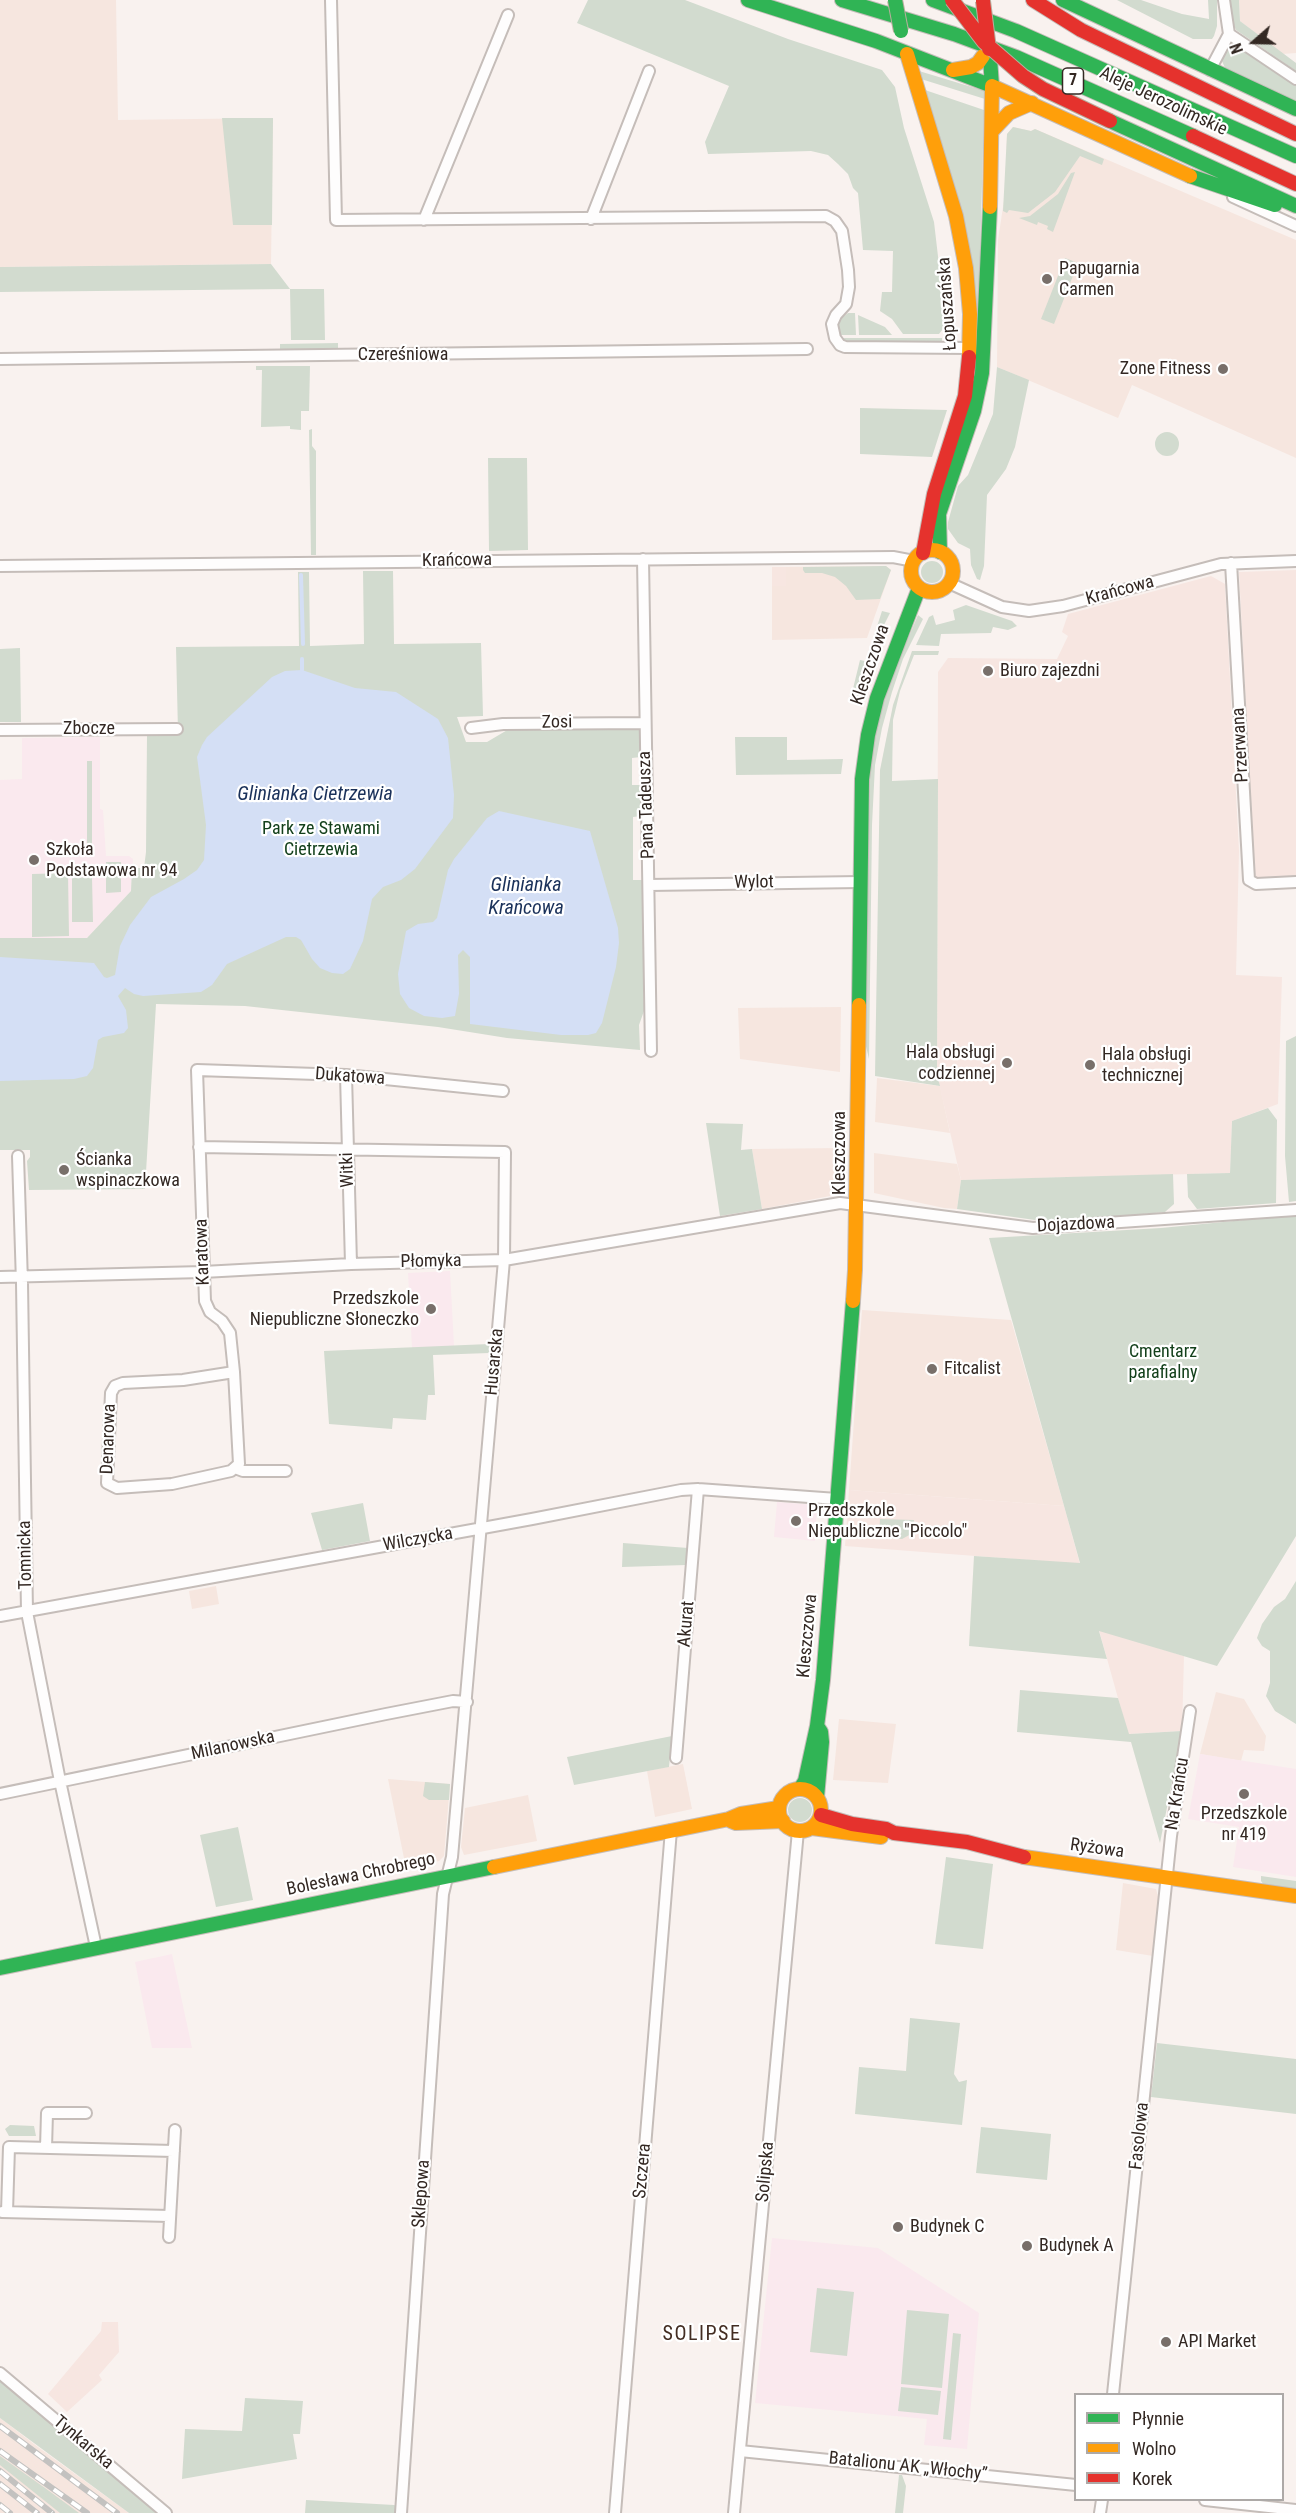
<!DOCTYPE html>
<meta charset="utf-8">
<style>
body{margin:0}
#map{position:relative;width:1296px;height:2513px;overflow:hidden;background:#f9f2ef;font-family:"Roboto Condensed",sans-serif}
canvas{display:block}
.legend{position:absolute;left:1074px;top:2393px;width:210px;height:108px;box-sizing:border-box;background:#fff;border:2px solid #ada9a7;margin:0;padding:8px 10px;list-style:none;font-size:18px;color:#332823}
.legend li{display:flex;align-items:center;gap:12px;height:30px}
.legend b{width:30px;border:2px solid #ada9a7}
.north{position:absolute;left:1224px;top:12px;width:60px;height:60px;-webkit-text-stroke:4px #fff;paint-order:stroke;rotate:250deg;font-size:16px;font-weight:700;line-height:24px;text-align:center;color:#332823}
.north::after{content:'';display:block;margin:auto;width:21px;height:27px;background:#332823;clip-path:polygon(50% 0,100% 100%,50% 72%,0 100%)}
</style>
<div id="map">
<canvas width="1296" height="2513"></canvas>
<ul class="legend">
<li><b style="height:8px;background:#30b455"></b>Płynnie</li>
<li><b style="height:8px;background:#ff9f0a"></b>Wolno</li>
<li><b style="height:8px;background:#e5322d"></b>Korek</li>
</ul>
<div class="north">N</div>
</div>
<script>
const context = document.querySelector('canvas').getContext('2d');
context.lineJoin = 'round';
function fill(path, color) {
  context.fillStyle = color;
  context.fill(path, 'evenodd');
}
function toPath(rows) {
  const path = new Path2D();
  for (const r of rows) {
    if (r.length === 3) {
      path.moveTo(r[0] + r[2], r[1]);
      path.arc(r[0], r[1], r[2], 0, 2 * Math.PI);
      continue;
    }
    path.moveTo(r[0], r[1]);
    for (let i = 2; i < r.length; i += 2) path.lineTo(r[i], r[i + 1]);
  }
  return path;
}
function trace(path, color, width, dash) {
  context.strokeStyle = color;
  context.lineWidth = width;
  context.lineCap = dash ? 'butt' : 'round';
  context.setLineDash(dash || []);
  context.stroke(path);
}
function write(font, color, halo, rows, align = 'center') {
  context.font = font + ' "Roboto Condensed",sans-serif';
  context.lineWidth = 4.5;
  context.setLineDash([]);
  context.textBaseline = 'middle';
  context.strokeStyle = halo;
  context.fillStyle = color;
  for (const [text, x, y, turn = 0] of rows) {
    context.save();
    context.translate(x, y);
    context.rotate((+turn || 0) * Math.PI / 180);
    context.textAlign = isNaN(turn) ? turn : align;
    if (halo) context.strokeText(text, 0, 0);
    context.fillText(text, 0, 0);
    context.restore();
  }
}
const built = toPath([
 [0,0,116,0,118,120,273,118,271,264,0,267],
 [1239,0,1296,0,1296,53,1282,54,1240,21],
 [1013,127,1031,131,1035,129,1296,240,1296,458,1132,385,1118,418,997,367,998,240,1005,194,1007,134],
 [886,566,891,570,867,638,772,640,772,586,786,586,786,567],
 [841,1007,840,1072,740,1059,738,1008],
 [877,1078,940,1086,950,1133,875,1122],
 [840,1148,840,1173,835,1195,762,1209,752,1149],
 [874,1153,957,1164,961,1180,957,1209,944,1208,874,1193],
 [862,1310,1011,1320,1064,1506,849,1490],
 [216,1586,219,1604,192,1609,189,1591],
 [1216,1692,1244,1699,1266,1736,1264,1751,1244,1750,1241,1761,1200,1754],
 [839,1719,896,1724,888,1783,833,1780],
 [683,1764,692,1809,655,1817,647,1771],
 [388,1779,450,1784,444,1856,439,1861,406,1868],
 [528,1795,537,1841,464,1855,461,1847,465,1808],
 [1123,1883,1156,1889,1159,1900,1153,1956,1116,1950],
 [0,2418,38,2447,129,2513,0,2513]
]);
const industrial = toPath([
 [772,567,786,567,786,586,772,586],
 [1296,570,1296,879,1255,879,1239,572],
 [1211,576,1225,584,1239,851,1236,975,1282,977,1278,1104,1232,1121,1230,1173,961,1180,937,1075,938,672,948,658,1057,659,1068,636,1062,632,1068,614],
 [849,1490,1064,1506,1080,1564,845,1546],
 [1099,1630,1184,1656,1182,1731,1128,1734],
 [102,2322,118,2322,119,2352,99,2375,102,2380,67,2412,48,2394,101,2331]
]);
const education = toPath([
 [100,737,100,809,103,810,106,856,129,856,133,859,131,891,87,938,0,938,0,780,22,779,22,738],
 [450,1271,454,1346,412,1348,408,1273],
 [777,1502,817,1505,815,1541,774,1537],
 [1200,1754,1296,1769,1296,1877,1233,1867,1239,1827,1188,1819],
 [172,1954,192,2048,152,2048,135,1962],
 [772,2238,878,2248,979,2313,967,2449,924,2445,927,2419,755,2403]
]);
const green = toPath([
 [588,0,685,0,788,39,882,70,895,87,904,128,934,222,946,325,939,334,903,334,892,319,880,311,882,292,892,292,893,251,863,250,858,193,853,188,848,174,838,164,828,155,811,151,708,154,705,142,729,86,577,23],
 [1117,0,1141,0,1182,14,1209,19,1208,0,1217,0,1217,26,1214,36,1212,39,1193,39],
 [1230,0,1239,0,1240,21,1296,63,1296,71,1236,30,1231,18],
 [1237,47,1296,86,1296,105,1226,70,1221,59,1230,48],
 [919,71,985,91,985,99,921,79],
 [925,90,984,110,978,331,973,272,966,230],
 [222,118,273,118,272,225,233,225],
 [1013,127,1031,131,1035,129,1104,159,1102,165,1080,156,1055,192,1028,213,1009,210,1007,213,1003,211,1007,134],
 [1075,172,1053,232,1047,229,1048,226,1038,222,1037,225,1019,218,1030,216,1058,194,1071,173],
 [1065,258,1078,263,1054,324,1041,319],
 [271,264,290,289,324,289,325,340,291,340,290,289,0,292,0,267],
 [848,313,855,313,856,335,837,335,836,327,839,320],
 [858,315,885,327,892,335,859,335],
 [840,338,942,338,942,341,847,342],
 [338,343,338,349,280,350,280,344],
 [256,366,310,366,309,411,301,411,301,430,290,429,290,426,261,427,262,370,256,370],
 [997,367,1029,380,1015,447,1006,469,987,495,984,566,980,580,977,579,971,565,970,549,958,543,948,529,948,522,958,486,968,475,993,414],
 [860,408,947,410,932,457,860,454],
 [312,429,312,446,316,451,316,555,311,555,309,430],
 [1167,444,12],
 [488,458,527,458,528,550,489,551],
 [932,572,11],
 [886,566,891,570,880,599,856,600,846,586,835,577,822,573,805,573,803,570,803,567],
 [363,571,393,571,394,644,481,643,483,716,457,717,466,742,487,742,509,729,638,728,640,731,641,757,632,758,632,785,641,785,643,788,641,816,633,817,633,880,642,880,644,1011,639,1025,640,1050,507,1038,438,1027,245,1006,156,1004,145,1189,29,1190,27,1161,30,1157,30,1150,0,1150,0,938,87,938,131,891,132,868,144,868,146,852,147,736,176,736,178,732,176,647,299,646,298,572,309,572,310,646,364,644],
 [966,605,1012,621,1017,626,1008,630,993,627,991,633,941,634,939,646,916,645,929,617,933,615,936,625,955,620,953,610],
 [882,611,890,613,878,637,881,638,877,647,871,645],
 [918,615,923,619,903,659,892,692,882,728,875,765,872,825,869,1059,865,1042,870,764,875,735,887,688],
 [20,648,21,722,0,722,0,649],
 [912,651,939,651,938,655,914,655,900,691,893,720,892,781,938,779,937,1075,940,1086,875,1076,880,770,893,705],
 [860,660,865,661,866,681,860,702,850,701],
 [735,737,787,737,787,760,843,759,841,774,736,775],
 [87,761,92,761,92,846,87,846],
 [106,862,121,862,121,892,106,893],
 [68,873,69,936,32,937,32,874],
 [92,877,93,922,72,922,72,878],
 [1296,1036,1296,1201,1289,1202,1285,1156,1286,1041],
 [1268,1108,1277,1120,1276,1203,1197,1209,1188,1197,1187,1174,1230,1173,1232,1121],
 [706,1123,743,1124,741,1150,752,1149,762,1209,720,1216],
 [1173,1174,1174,1204,1165,1212,1077,1220,1035,1220,957,1209,961,1180],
 [1296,1215,1296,1536,1217,1666,1099,1631,1107,1659,969,1646,974,1556,1080,1563,989,1238,1161,1228],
 [489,1344,489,1353,433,1355,435,1395,428,1395,426,1420,393,1418,392,1429,329,1424,324,1351],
 [363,1503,370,1541,322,1550,311,1513],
 [880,1519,914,1520,913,1533,902,1539,879,1537],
 [623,1543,688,1548,686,1565,622,1567],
 [1296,1581,1296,1724,1275,1711,1266,1696,1270,1683,1270,1651,1262,1646,1257,1638,1262,1624,1274,1607,1285,1599],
 [1020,1690,1118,1698,1129,1734,1182,1731,1160,1843,1131,1742,1017,1732],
 [672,1736,669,1767,574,1785,567,1757],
 [425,1782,450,1784,449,1800,429,1800,423,1796],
 [800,1810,12],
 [238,1827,253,1900,216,1907,200,1835],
 [946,1857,993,1864,983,1949,935,1944],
 [1261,1876,1296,1881,1296,1889,1264,1885,1261,1881],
 [910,2018,960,2023,954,2074,959,2082,967,2080,962,2125,855,2114,859,2067,906,2071],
 [1157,2043,1296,2059,1296,2114,1151,2097],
 [10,2125,34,2126,36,2136,9,2136,5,2129],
 [981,2127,1051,2134,1047,2180,976,2173],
 [817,2288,854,2292,847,2356,810,2352],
 [907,2310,949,2314,942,2388,901,2384],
 [953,2333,961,2334,951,2440,943,2439],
 [0,2381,105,2467,161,2513,129,2513,0,2418],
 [901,2387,941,2391,938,2415,898,2411],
 [245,2398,303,2401,300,2434,293,2434,297,2459,182,2479,185,2429,242,2431],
 [0,2456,45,2488,79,2513,60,2513,0,2465],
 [899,2475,902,2475,906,2486,903,2513,895,2513],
 [306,2500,394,2505,397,2506,396,2513,305,2513]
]);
const water = toPath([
 [302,670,355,688,396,692,438,719,448,738,454,795,453,818,415,869,401,880,383,887,372,899,363,941,350,969,343,974,332,973,320,968,312,959,301,940,296,937,286,937,227,964,212,985,201,992,143,996,134,994,125,988,118,996,126,1010,128,1028,124,1033,103,1037,98,1040,93,1068,87,1076,74,1079,0,1081,0,957,94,963,104,977,107,978,115,975,120,946,130,925,151,897,184,879,197,870,204,860,206,825,197,757,202,745,207,737,272,677,285,671],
 [499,811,590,831,618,928,619,943,616,967,602,1023,596,1033,588,1035,561,1035,470,1024,470,957,463,950,458,955,459,994,455,1016,442,1018,424,1016,409,1008,400,994,398,974,406,931,418,924,433,922,437,918,448,870,454,859,487,818]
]);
const stream = toPath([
 [301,575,303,644],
 [302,659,302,670]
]);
const street = toPath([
 [331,0,336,220,826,216,835,221,842,231,848,270,849,287,846,304,836,315,832,324,835,338,840,345,845,347,970,348],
 [1224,0,1229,34,1296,79],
 [1210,70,1229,34],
 [1233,197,1296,226],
 [591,219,649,71],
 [424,220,508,15],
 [0,359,807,349],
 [643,559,651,1051],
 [1231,563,1249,880,1256,884,1296,882],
 [0,566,893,557,914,561],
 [949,583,1002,607,1029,611,1063,606,1221,564,1296,561],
 [471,728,503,724,644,723],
 [0,730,177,729],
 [649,885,860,882],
 [346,1075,351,1264],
 [199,1147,505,1152,504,1260,452,1857,443,1894,401,2513],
 [18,1156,22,1283,27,1612,60,1781,96,1947],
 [0,1277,203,1272,351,1264,504,1260,840,1203,1033,1228,1296,1210],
 [234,1372,183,1380,123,1383,115,1386,111,1393,107,1483,117,1488,172,1484,231,1471,239,1464,234,1372,230,1333,222,1321,210,1312,205,1301,197,1070,346,1075,503,1091],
 [235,1468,243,1471,286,1471],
 [0,1616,532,1519,681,1490,698,1489,837,1499],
 [676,1758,698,1489],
 [0,1794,386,1714,453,1701,467,1702],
 [46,2148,47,2113,86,2113],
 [2,2212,170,2216],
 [7,2212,9,2147,174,2151],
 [169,2237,175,2130],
 [0,2373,166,2513],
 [1113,2394,1171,1836,1190,1711],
 [740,2451,1076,2485],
 [1205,2500,1296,2510],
 [615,2513,671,1830],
 [734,2513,798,1831],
 [1100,2513,1102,2500]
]);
const fast = toPath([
 [748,0,876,41,992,86,990,58],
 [842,0,954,34,1016,57,1193,136],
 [933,0,1016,31,1296,156],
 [1063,0,1296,109],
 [1110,121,1296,206],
 [1190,176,1275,205],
 [940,552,939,514,974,411,982,373,990,207],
 [859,1005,862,779,868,735,877,698,919,588],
 [817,1726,821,1732,822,1742,817,1797],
 [800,1789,805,1781,817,1726,823,1680,853,1301],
 [0,1968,494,1867]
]);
const slow = toPath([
 [907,54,956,216,966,268,970,314,969,357],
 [953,70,971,67,978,63,983,56],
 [992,131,1009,113,1032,103],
 [990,207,992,86,1190,176],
 [932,571,21],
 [853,1301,855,1270,859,1005],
 [800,1810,21],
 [731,1821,736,1823,783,1821],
 [812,1828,881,1837],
 [1024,1857,1296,1896],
 [494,1867,729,1819,741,1814,779,1808]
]);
const jam = toPath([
 [1033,0,1081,30,1296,134],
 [1193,136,1296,184],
 [923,553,934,494,965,396,969,357],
 [821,1815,852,1824,886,1829,894,1833,967,1842,1024,1857]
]);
const rail = toPath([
 [0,2426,117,2513],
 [0,2451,87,2513],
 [0,2471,52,2513],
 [0,2484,37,2513],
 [0,2505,10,2513]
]);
const fastBridge = toPath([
 [895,0,901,31]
]);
const jamBridge = toPath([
 [952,0,984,42,1023,76,1043,89,1110,121],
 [983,1,989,49]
]);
const markers = [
 [1047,279,6,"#786f6a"],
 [1223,369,6,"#786f6a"],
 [988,671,6,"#786f6a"],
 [34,860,6,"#786f6a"],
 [1007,1063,6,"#786f6a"],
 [1090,1065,6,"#786f6a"],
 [64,1170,6,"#786f6a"],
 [431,1309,6,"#786f6a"],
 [932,1369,6,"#786f6a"],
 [796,1521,6,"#786f6a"],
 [1244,1794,6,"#786f6a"],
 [898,2227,6,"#786f6a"],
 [1027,2246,6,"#786f6a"],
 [1166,2342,6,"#786f6a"]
];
const shields = [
 [1073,81,21]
];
const shieldNames = [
 ["7",1073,81]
];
const streetNames = [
 ["Aleje Jerozolimskie",1163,102,25],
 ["Łopuszańska",948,304,-94],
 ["Czereśniowa",403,355],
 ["Krańcowa",457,561,-1],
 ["Krańcowa",1120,591,-15],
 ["Kleszczowa",871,665,-71],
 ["Zosi",557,723,-1],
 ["Zbocze",89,729],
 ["Przerwana",1241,745,-93],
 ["Pana Tadeusza",647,805,-92],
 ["Wylot",754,883,-1],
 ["Dukatowa",350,1077,4],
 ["Kleszczowa",840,1153,-90],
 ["Witki",348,1170,-92],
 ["Dojazdowa",1076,1225,-3],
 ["Karatowa",203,1252,-92],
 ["Płomyka",431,1262,-1],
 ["Husarska",495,1362,-85],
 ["Denarowa",109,1439,-88],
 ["Wilczycka",418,1540,-10],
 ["Tomnicka",26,1555,-91],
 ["Akurat",687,1624,-85],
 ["Kleszczowa",808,1636,-85],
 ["Milanowska",233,1746,-12],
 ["Na Krańcu",1178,1794,-81],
 ["Ryżowa",1097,1849,8],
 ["Bolesława Chrobrego",361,1875,-12],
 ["Fasolowa",1140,2136,-84],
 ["Szczera",643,2171,-85],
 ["Solipska",766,2172,-85],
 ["Sklepowa",422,2194,-86],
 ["Tynkarska",83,2443,40],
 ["Batalionu AK „Włochy”",908,2467,6]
];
const poiNames = [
 ["Papugarnia",1059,269],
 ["Carmen",1059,290],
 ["Zone Fitness",1211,369,"right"],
 ["Biuro zajezdni",1000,671],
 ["Szkoła",46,850],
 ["Podstawowa nr 94",46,871],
 ["Hala obsługi",995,1053,"right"],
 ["codziennej",995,1074,"right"],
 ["Hala obsługi",1102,1055],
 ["technicznej",1102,1076],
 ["Ścianka",76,1160],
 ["wspinaczkowa",76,1181],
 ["Przedszkole",419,1299,"right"],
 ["Niepubliczne Słoneczko",419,1320,"right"],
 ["Fitcalist",944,1369],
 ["Przedszkole",808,1511],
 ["Niepubliczne \"Piccolo\"",808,1532],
 ["Przedszkole",1244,1814,"center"],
 ["nr 419",1244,1835,"center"],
 ["Budynek C",910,2227],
 ["Budynek A",1039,2246],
 ["API Market",1178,2342]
];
const parkNames = [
 ["Park ze Stawami",321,829],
 ["Cietrzewia",321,850],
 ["Cmentarz",1163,1352],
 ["parafialny",1163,1373]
];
const waterNames = [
 ["Glinianka Cietrzewia",315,795],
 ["Glinianka",526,886],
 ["Krańcowa",526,909]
];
const neighbourhoodNames = [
 ["SOLIPSE",702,2335]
];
fill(built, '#f6e6df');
fill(industrial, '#f7e6e1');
fill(education, '#fae9ee');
fill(green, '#d2dbcf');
fill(water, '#d4dff5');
trace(stream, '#d4dff5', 4);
trace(street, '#c5bdb9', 14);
trace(fast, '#c5bdb9', 16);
trace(slow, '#c5bdb9', 16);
trace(jam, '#c5bdb9', 16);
trace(street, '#fefdfd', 10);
trace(fast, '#30b455', 14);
trace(slow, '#ff9f0a', 14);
trace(jam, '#e5322d', 14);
trace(rail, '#c3c2c0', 6);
trace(rail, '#fff', 4, [11]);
trace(fastBridge, '#b8ae9e', 16, []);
trace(jamBridge, '#b8ae9e', 16, []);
trace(fastBridge, '#30b455', 14);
trace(jamBridge, '#e5322d', 14);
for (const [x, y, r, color] of markers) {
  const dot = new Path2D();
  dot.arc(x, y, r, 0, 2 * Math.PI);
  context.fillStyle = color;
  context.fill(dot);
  trace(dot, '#fff', 2);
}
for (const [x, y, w] of shields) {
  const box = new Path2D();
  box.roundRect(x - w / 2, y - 13, w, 26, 4.5);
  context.fillStyle = '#fff';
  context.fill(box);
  trace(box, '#332823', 1.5);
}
write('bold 16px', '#332823', null, shieldNames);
write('18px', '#332823', '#fff', streetNames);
write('18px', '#332823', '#fff', poiNames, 'left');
write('18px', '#13401b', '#fff', parkNames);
write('italic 20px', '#1a315a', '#fff', waterNames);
context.letterSpacing = '1.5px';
write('20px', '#432d22', '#fff', neighbourhoodNames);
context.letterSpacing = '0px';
</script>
